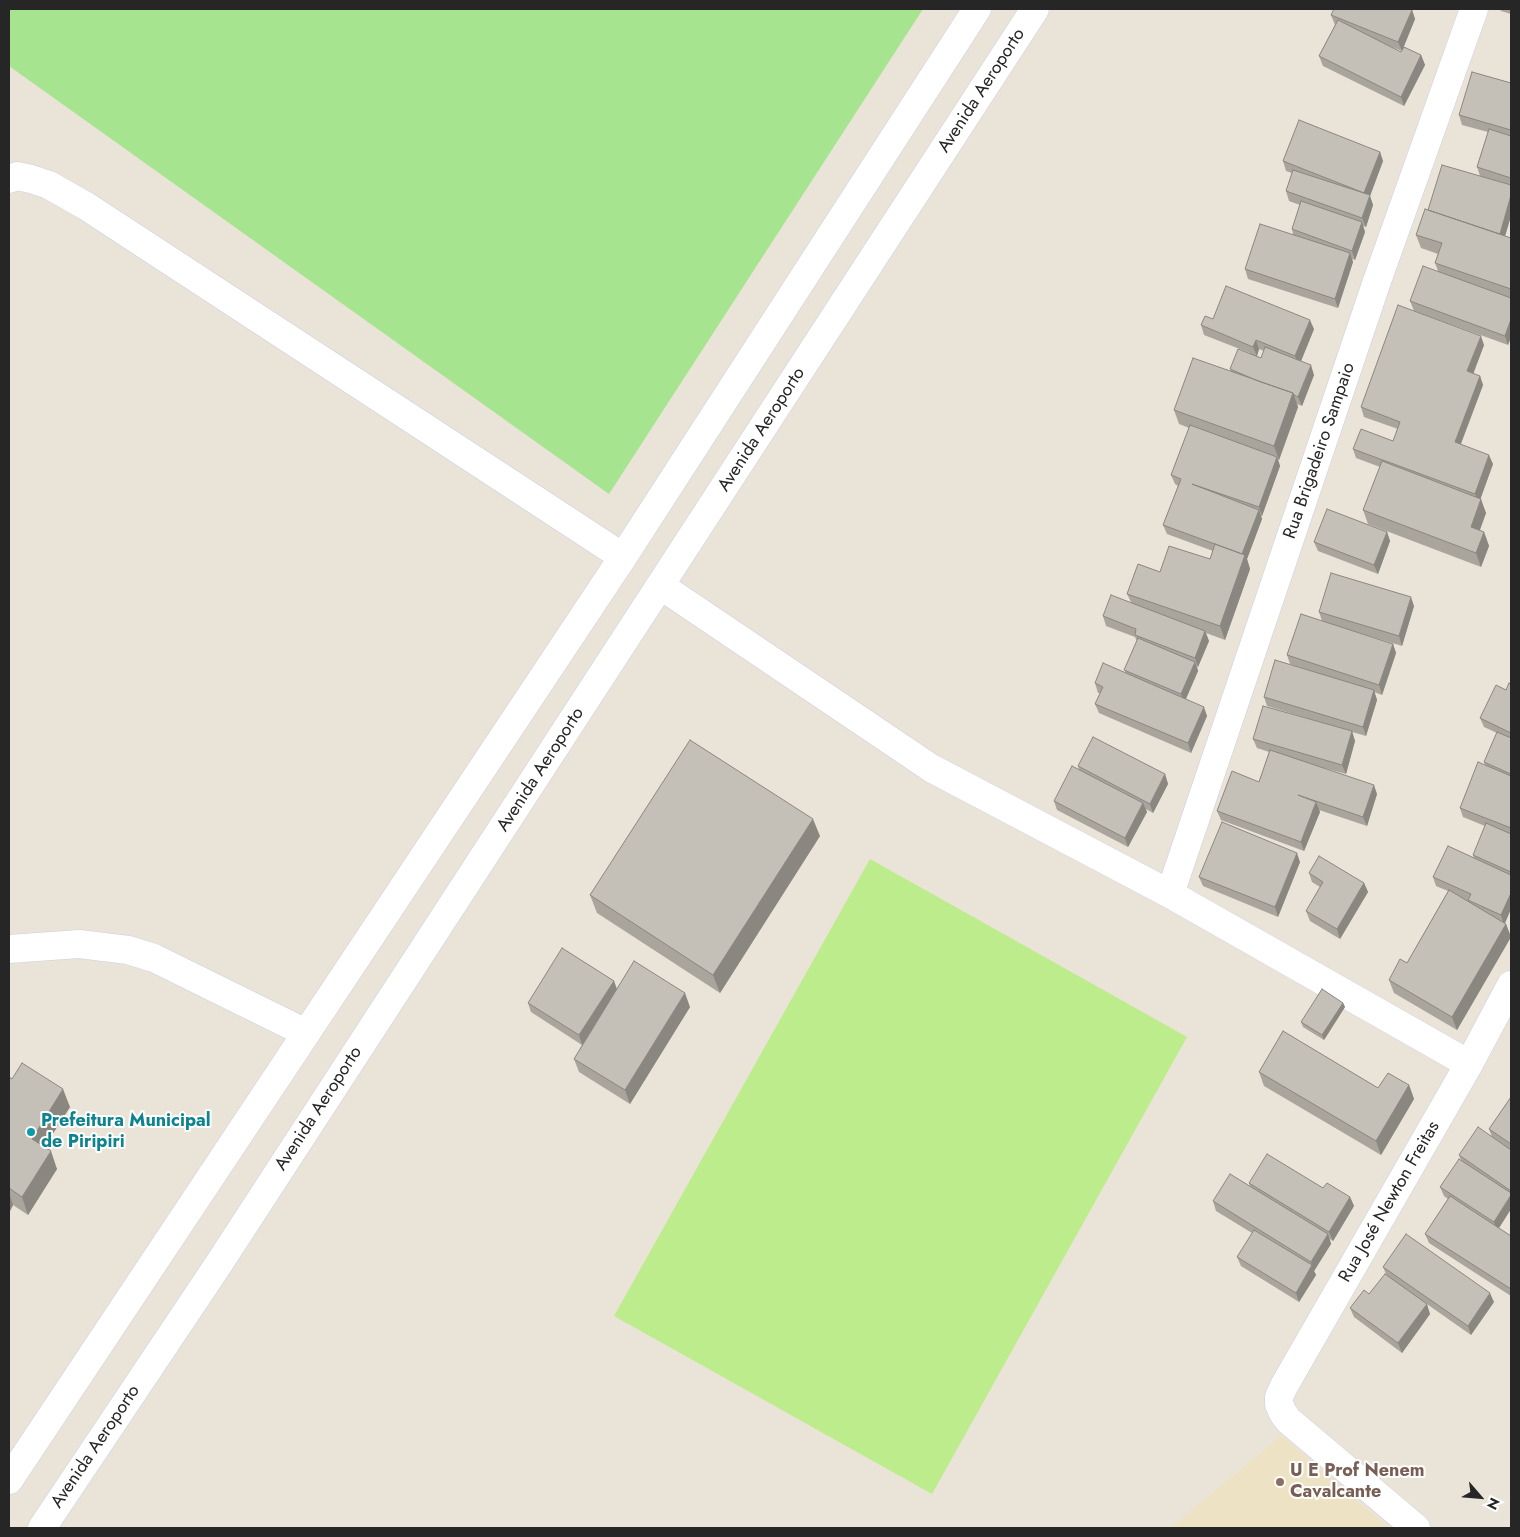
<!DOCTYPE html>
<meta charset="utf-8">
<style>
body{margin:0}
#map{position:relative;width:1520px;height:1537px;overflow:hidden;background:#eae3d7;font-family:Jost,sans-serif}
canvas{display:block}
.frame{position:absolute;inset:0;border:10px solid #262626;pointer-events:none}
.north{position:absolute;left:1455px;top:1472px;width:50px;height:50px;-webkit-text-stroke:4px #fff;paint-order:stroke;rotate:117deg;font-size:14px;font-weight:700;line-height:20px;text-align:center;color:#262626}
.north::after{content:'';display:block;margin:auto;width:18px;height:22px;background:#262626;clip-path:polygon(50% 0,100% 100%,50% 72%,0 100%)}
</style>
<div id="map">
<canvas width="1520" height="1537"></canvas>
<div class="frame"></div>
<div class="north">N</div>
</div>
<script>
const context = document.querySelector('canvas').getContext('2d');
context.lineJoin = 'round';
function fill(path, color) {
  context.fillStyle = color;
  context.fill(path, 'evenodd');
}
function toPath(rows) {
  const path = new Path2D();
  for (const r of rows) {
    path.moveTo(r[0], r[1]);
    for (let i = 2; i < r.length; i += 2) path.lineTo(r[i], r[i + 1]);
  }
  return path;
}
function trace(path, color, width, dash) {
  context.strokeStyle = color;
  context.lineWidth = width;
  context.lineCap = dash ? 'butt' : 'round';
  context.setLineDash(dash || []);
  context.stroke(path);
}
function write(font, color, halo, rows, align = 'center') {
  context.font = font + ' Jost,sans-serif';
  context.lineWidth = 4;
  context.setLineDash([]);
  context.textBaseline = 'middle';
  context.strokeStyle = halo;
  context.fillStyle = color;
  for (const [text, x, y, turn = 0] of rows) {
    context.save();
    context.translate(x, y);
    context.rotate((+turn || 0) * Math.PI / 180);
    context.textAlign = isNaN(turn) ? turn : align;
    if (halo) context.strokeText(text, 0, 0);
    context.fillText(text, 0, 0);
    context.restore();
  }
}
const education = toPath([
 [1281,1436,1389,1528,1170,1528]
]);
const green = toPath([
 [9,9,923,9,609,494,9,66]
]);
const pitch = toPath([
 [870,859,1187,1037,932,1494,614,1316]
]);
const minor = toPath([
 [9,179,17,176,31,179,49,185,86,206,623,557],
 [661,586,931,768,1170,894,1469,1064],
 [1170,894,1376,284,1474,9],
 [9,949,79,944,128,950,154,958,306,1033],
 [9,1480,623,557,977,9],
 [42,1528,218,1265,1035,9],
 [1416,1528,1288,1420,1283,1413,1279,1404,1279,1397,1284,1386,1469,1064,1511,985]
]);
const wall = toPath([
 [1500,9,1511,9,1511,14,1501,11],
 [1412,10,1415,19,1402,51,1389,46,1401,52,1421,55,1425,65,1404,106,1323,66,1319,56,1335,25,1331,15],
 [1511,83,1511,216,1505,236,1511,238,1511,337,1508,345,1414,311,1410,301,1438,271,1435,263,1438,254,1421,248,1416,235,1428,210,1480,176,1477,167,1488,132,1462,125,1459,115],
 [1380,152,1383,161,1370,196,1373,205,1366,227,1363,226,1365,232,1355,260,1352,259,1353,262,1338,308,1248,279,1245,269,1293,234,1292,229,1300,205,1289,201,1286,191,1292,173,1286,171,1283,161],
 [1213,319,1314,329,1301,361,1314,375,1302,406,1297,404,1298,407,1279,460,1278,459,1280,466,1262,516,1261,516,1262,519,1247,559,1250,569,1225,640,1206,633,1209,641,1198,667,1197,666,1198,671,1186,699,1207,716,1191,753,1099,713,1095,704,1100,693,1098,693,1095,683,1126,673,1124,670,1137,641,1135,637,1106,626,1103,616,1131,602,1127,594,1210,559,1213,551,1167,534,1163,525,1178,486,1175,484,1171,475,1189,428,1179,424,1174,410,1231,371,1230,369,1250,353,1204,335,1201,325],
 [1259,349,1264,351,1261,358,1257,356],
 [1484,345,1473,373,1480,376,1483,385,1461,444,1493,464,1480,499,1486,513,1480,530,1484,532,1489,546,1481,567,1368,524,1363,510,1380,467,1356,458,1353,449,1393,441,1398,429,1364,417,1361,407],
 [1387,532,1390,541,1378,574,1318,551,1314,542],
 [1414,606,1402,646,1347,629,1393,644,1396,653,1382,695,1374,692,1377,700,1366,736,1352,732,1355,741,1346,774,1324,768,1377,794,1367,826,1319,810,1320,812,1304,851,1221,820,1217,811,1259,782,1269,752,1257,748,1253,739,1326,724,1267,706,1264,697,1317,673,1290,664,1287,655,1322,621,1319,612],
 [1511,685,1511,909,1505,923,1506,924,1511,937,1457,1030,1394,993,1389,980,1407,963,1448,891,1436,886,1433,877,1474,858,1473,855,1485,826,1463,817,1460,808,1485,765,1484,762,1497,733,1484,727,1480,718],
 [1078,766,1165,774,1168,784,1153,813,1146,809,1147,812,1128,847,1057,810,1054,801,1079,770],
 [820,836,720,993,597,913,590,895],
 [1300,862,1278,917,1203,886,1199,877],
 [1309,873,1364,883,1368,892,1340,939,1310,921,1306,911,1320,887,1312,882],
 [614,981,617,989,690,1007,630,1104,579,1072,574,1059,582,1045,531,1012,528,1003],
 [1343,1003,1345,1007,1324,1040,1303,1027,1301,1022],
 [1259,1072,1378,1088,1409,1085,1414,1099,1381,1155,1264,1086],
 [9,1077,70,1107,44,1147,57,1169,28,1215,13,1205,9,1213],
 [1511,1097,1511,1209,1499,1228,1511,1236,1511,1296,1429,1243,1425,1234,1448,1199,1444,1196,1440,1187,1461,1160,1459,1155,1492,1137,1489,1129],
 [1249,1183,1323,1188,1350,1197,1354,1206,1333,1241,1330,1239,1331,1244,1314,1271,1316,1275,1299,1302,1241,1266,1237,1257,1252,1233,1216,1211,1213,1201,1250,1186],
 [1383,1267,1494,1302,1471,1335,1424,1302,1430,1314,1402,1353,1354,1317,1350,1308,1369,1294,1386,1274]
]);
const shadedWall = toPath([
 [1412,10,1415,19,1402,51,1398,42],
 [1421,55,1425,65,1404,106,1401,97],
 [1380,152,1383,161,1370,196,1373,205,1366,227,1362,218,1368,202,1364,193],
 [1511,195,1511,216,1503,243,1500,234],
 [1362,222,1365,232,1355,260,1352,251],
 [1350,253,1353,262,1338,308,1335,299],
 [1511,319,1511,337,1508,345,1505,336],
 [1310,320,1314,329,1299,366,1295,356],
 [1481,336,1484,345,1471,380,1467,371],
 [1256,340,1259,349,1257,356,1253,347],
 [1311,365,1314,375,1302,406,1298,397],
 [1480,376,1483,385,1458,451,1455,442],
 [1293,393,1298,407,1279,460,1274,446],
 [1489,455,1493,464,1479,503,1475,494],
 [1277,457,1280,466,1262,516,1259,507],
 [1481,499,1486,513,1476,540,1471,527],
 [1259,510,1262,519,1247,559,1250,569,1225,640,1220,626,1241,554],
 [1387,532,1390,541,1378,574,1374,565],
 [1484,532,1489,546,1481,567,1476,553],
 [1411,597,1414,606,1402,646,1399,636],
 [1205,631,1209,641,1198,667,1195,658],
 [1393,644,1396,653,1382,695,1379,685],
 [1195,662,1198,671,1184,703,1181,694],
 [1374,690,1377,700,1366,736,1363,727],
 [1204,707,1207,716,1191,753,1188,743],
 [1352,731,1355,741,1346,774,1342,765],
 [1165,774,1168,784,1153,813,1150,804],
 [1374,785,1377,794,1367,826,1363,817],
 [1316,802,1320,812,1304,851,1301,842],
 [1143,803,1147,812,1128,847,1125,838],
 [813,819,820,836,720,993,713,975],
 [1297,853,1300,862,1278,917,1275,907],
 [1364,883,1368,892,1340,939,1337,929],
 [1511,893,1511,909,1504,925,1501,915],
 [1506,924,1511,937,1457,1030,1452,1017],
 [614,981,617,990,582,1045,579,1035],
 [685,993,690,1007,630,1104,625,1090],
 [1343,1003,1345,1007,1324,1040,1322,1035],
 [1409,1085,1414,1099,1381,1155,1376,1141],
 [63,1089,70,1107,38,1157,32,1139],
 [51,1151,57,1169,28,1215,22,1197],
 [9,1192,13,1205,9,1213],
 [1511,1195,1511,1209,1497,1231,1494,1222],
 [1350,1197,1354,1206,1333,1241,1329,1232],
 [1328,1234,1331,1244,1314,1271,1316,1275,1299,1302,1296,1293,1312,1266,1311,1262],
 [1490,1293,1494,1302,1471,1335,1468,1326],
 [1427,1304,1430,1314,1402,1353,1398,1343]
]);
const building = toPath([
 [1334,9,1409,9,1412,10,1398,42,1331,15,1334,9],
 [1338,20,1401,52,1404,47,1421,55,1401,97,1319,56,1338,20],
 [1472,72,1511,83,1511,130,1459,115,1472,72],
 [1299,120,1380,152,1364,193,1283,161,1299,120],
 [1489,129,1511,136,1511,178,1477,167,1489,129],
 [1442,165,1511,185,1511,195,1500,234,1428,210,1442,165],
 [1293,170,1370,195,1362,218,1286,191,1293,170],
 [1301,201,1362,222,1352,251,1292,229,1301,201],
 [1425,209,1511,238,1511,289,1435,263,1442,243,1416,235,1425,209],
 [1260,224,1350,253,1335,299,1245,269,1260,224],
 [1423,266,1511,298,1511,319,1505,336,1410,301,1423,266],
 [1226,286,1310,320,1295,356,1256,340,1253,347,1201,325,1205,316,1213,319,1226,286],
 [1398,305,1481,336,1467,371,1480,376,1455,442,1489,455,1475,494,1353,449,1361,429,1393,441,1400,422,1361,407,1398,305],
 [1265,347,1311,365,1298,397,1294,395,1293,393,1258,381,1230,369,1238,349,1261,358,1265,347],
 [1193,358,1293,393,1274,446,1174,410,1193,358],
 [1190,425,1277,457,1259,507,1192,484,1259,510,1242,554,1163,525,1181,479,1171,475,1190,425],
 [1382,461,1481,499,1471,527,1484,532,1476,553,1363,510,1382,461],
 [1327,509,1387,532,1374,565,1314,542,1327,509],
 [1215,544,1245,555,1220,626,1127,594,1138,564,1160,572,1169,546,1210,559,1215,544],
 [1331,573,1411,597,1399,636,1319,612,1331,573],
 [1111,595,1205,631,1195,658,1135,635,1136,629,1103,616,1111,595],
 [1301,614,1393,644,1379,685,1287,655,1301,614],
 [1138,638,1195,662,1181,694,1124,670,1138,638],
 [1275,660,1374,690,1363,727,1264,697,1275,660],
 [1103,663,1204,707,1188,743,1095,704,1103,687,1095,683,1103,663],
 [1509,683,1511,685,1511,733,1480,718,1496,685,1506,690,1509,683],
 [1263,706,1352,731,1342,765,1253,739,1263,706],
 [1497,732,1511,738,1511,774,1484,762,1497,732],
 [1093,737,1165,774,1150,804,1078,766,1093,737],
 [690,740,813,819,713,975,590,895,690,740],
 [1270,750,1374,785,1363,817,1298,795,1316,802,1301,842,1217,811,1232,771,1259,782,1270,750],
 [1478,762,1511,776,1511,828,1460,808,1478,762],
 [1072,766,1143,803,1125,838,1054,801,1072,766],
 [1222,822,1297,853,1275,907,1199,877,1222,822],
 [1486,823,1511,834,1511,872,1473,855,1486,823],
 [1448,846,1511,875,1511,893,1501,915,1468,900,1471,894,1433,877,1448,846],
 [1319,856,1364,883,1337,929,1306,911,1323,882,1309,873,1319,856],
 [1449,890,1506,924,1452,1017,1389,980,1400,959,1407,963,1449,890],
 [562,948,614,981,579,1035,528,1003,562,948],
 [634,961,685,993,625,1090,574,1059,634,961],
 [1322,989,1343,1003,1322,1035,1301,1022,1322,989],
 [1283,1031,1378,1088,1388,1073,1409,1085,1376,1141,1259,1072,1283,1031],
 [22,1063,63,1089,32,1139,51,1151,22,1197,9,1188,9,1077,12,1079,22,1063],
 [1511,1097,1511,1144,1489,1129,1511,1097],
 [1478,1127,1511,1150,1511,1191,1459,1155,1478,1127],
 [1267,1154,1323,1188,1327,1183,1350,1197,1329,1232,1249,1183,1267,1154],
 [1459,1159,1511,1193,1511,1195,1494,1222,1440,1187,1459,1159],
 [1230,1174,1328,1234,1311,1262,1213,1201,1230,1174],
 [1450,1196,1511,1236,1511,1289,1425,1234,1450,1196],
 [1254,1230,1312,1265,1296,1293,1237,1257,1254,1230],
 [1406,1234,1490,1293,1468,1326,1383,1267,1406,1234],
 [1385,1274,1427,1304,1398,1343,1350,1308,1364,1290,1369,1294,1385,1274]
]);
const markers = [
 [31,1132,5,"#0f9aa8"],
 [1280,1482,5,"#8d6e63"]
];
const streetNames = [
 ["Avenida Aeroporto",982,91,-57],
 ["Avenida Aeroporto",762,430,-57],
 ["Rua Brigadeiro Sampaio",1320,451,-71],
 ["Avenida Aeroporto",541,770,-57],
 ["Avenida Aeroporto",319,1109,-57],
 ["Rua José Newton Freitas",1390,1202,-60],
 ["Avenida Aeroporto",96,1447,-56]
];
const cultureNames = [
 ["Prefeitura Municipal",41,1122],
 ["de Piripiri",41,1143]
];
const educationNames = [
 ["U E Prof Nenem",1290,1472],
 ["Cavalcante",1290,1493]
];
fill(education, '#ede3c4');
fill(green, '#a6e490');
fill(pitch, '#bcec8b');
trace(minor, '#cccee1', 29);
trace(minor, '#fff', 28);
fill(wall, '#a9a59d');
fill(shadedWall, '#8a8680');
fill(building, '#c5c0b7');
trace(building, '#8a8680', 1);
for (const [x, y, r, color] of markers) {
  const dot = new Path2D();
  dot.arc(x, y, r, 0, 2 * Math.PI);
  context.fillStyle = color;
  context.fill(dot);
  trace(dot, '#fff', 2);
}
write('18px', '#262626', '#fff', streetNames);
write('bold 18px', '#0d838f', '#fff', cultureNames, 'left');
write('bold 18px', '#785e54', '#fff', educationNames, 'left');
</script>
